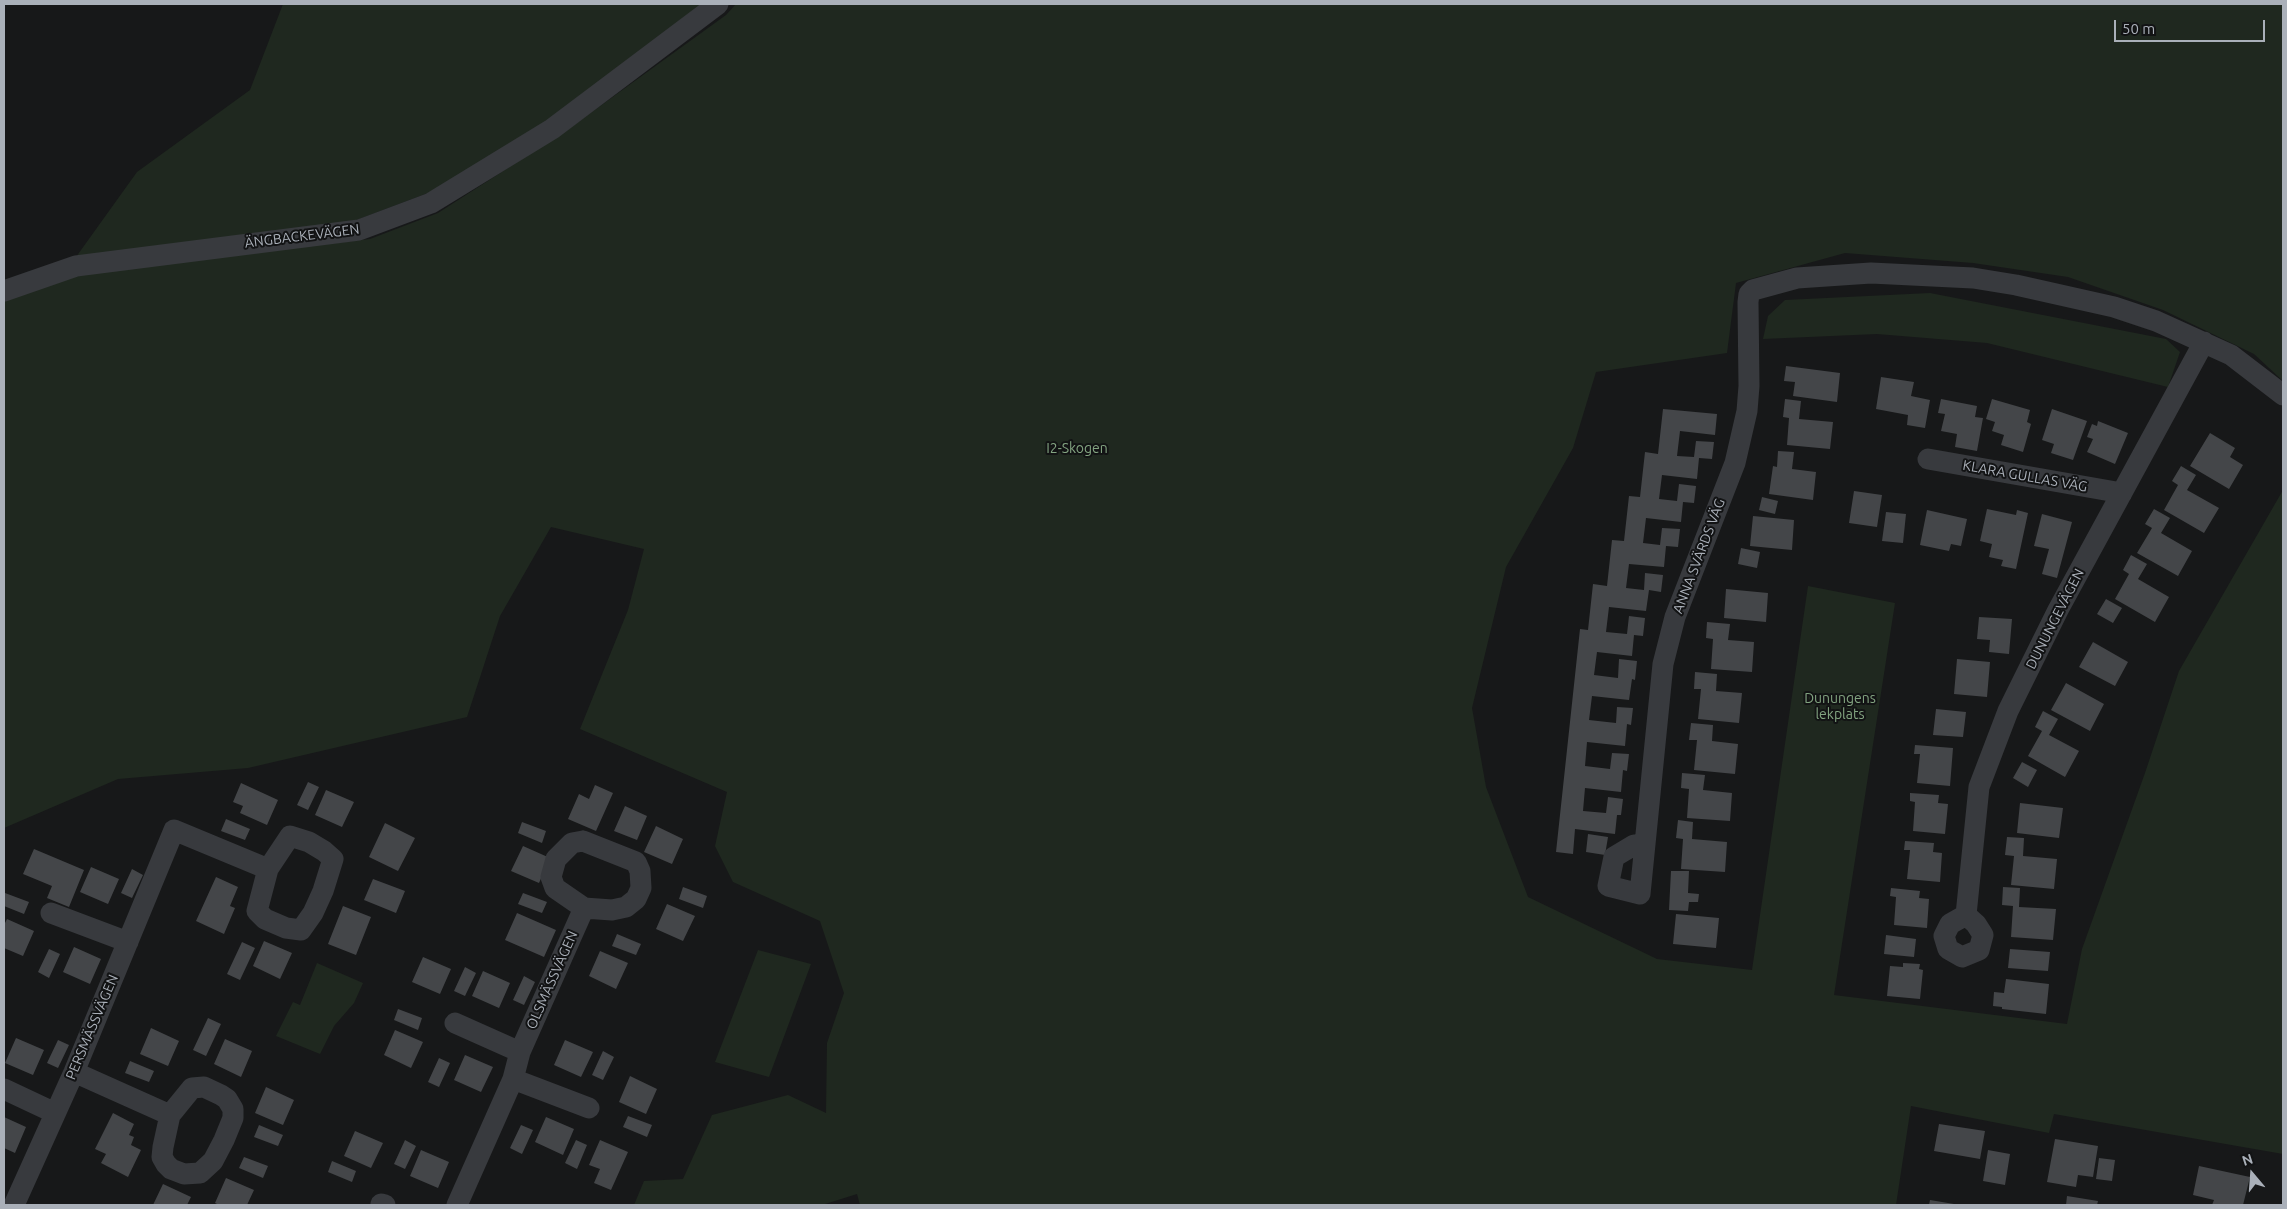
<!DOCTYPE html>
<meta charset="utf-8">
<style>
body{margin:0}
#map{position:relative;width:2287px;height:1209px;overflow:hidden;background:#171819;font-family:Ubuntu,sans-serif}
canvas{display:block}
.frame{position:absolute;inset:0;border:5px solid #aab0b9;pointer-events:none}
.north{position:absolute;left:2227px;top:1149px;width:50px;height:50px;-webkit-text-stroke:4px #121314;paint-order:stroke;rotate:342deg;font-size:14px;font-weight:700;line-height:20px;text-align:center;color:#aab0b9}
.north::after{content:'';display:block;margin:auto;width:18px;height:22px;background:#aab0b9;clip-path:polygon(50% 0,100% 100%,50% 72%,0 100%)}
.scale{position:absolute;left:2114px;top:20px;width:151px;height:22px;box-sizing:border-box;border:2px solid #aab0b9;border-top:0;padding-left:6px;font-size:15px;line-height:18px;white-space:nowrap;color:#aab0b9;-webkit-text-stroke:4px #121314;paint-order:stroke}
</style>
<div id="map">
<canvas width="2287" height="1209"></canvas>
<div class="frame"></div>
<div class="north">N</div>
<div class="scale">50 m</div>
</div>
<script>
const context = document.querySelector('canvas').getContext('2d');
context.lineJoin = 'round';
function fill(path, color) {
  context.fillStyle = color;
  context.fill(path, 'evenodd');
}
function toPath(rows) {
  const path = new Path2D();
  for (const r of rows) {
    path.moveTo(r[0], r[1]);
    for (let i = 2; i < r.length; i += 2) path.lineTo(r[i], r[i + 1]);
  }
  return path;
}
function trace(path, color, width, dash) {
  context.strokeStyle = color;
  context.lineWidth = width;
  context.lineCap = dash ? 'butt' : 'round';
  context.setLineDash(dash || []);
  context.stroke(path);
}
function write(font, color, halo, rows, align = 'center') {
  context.font = font + ' Ubuntu,sans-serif';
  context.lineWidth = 4;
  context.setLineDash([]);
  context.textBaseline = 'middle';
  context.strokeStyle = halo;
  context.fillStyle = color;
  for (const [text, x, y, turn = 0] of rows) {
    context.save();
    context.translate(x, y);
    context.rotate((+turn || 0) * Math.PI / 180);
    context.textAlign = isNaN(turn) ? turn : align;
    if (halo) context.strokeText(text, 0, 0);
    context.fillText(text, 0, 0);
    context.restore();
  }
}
const green = toPath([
 [283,4,705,4,563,113,436,190,354,221,76,257,137,172,250,90],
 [736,4,2283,4,2283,381,2254,354,2163,310,2068,277,1973,263,1845,253,1736,283,1727,353,1596,372,1573,448,1506,567,1472,708,1486,787,1528,897,1657,959,1752,970,1808,586,1895,603,1834,995,2067,1024,2082,949,2145,773,2179,671,2283,490,2283,1154,2054,1114,2049,1133,1911,1106,1896,1205,860,1205,857,1194,822,1205,634,1205,644,1181,683,1179,712,1115,788,1095,826,1113,827,1043,844,993,820,921,733,882,715,846,727,792,580,729,628,610,644,549,551,527,500,616,467,717,248,768,118,779,4,828,4,300,75,273,370,239,438,213,567,130,726,15],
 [1930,293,2166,339,2180,352,2168,387,1987,343,1877,334,1763,339,1768,316,1785,300],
 [758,950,811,964,769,1077,715,1062],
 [317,963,363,983,354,1003,334,1026,320,1054,276,1036,293,1002,300,1005]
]);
const building = toPath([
 [1786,366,1840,373,1837,402,1793,396,1795,382,1784,381],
 [1881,377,1914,382,1911,396,1930,400,1925,428,1907,425,1908,415,1876,409],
 [1785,399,1801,401,1799,419,1833,422,1830,449,1787,445,1789,418,1783,417],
 [1941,399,1977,406,1975,417,1983,418,1977,451,1955,447,1957,434,1941,431,1945,414,1938,413],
 [1992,399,2030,410,2027,422,2031,424,2023,452,2001,445,2004,435,1992,431,1995,422,1986,419],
 [1663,409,1717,414,1715,435,1680,431,1677,456,1694,457,1696,441,1714,442,1712,459,1699,458,1697,479,1662,475,1659,499,1677,501,1679,484,1696,486,1694,503,1683,502,1681,522,1646,518,1643,543,1660,545,1662,528,1680,529,1678,547,1666,546,1664,567,1629,564,1626,588,1644,590,1645,573,1663,575,1661,592,1649,590,1646,611,1609,607,1606,632,1627,634,1629,616,1645,618,1643,636,1634,635,1632,656,1597,652,1594,675,1618,678,1619,659,1637,661,1635,680,1632,679,1629,700,1592,696,1589,720,1616,723,1617,707,1633,708,1631,725,1627,724,1625,746,1587,742,1585,766,1610,769,1612,753,1629,754,1627,771,1623,770,1621,792,1585,788,1583,811,1606,813,1608,797,1623,799,1621,815,1617,815,1615,834,1575,829,1573,854,1556,852,1580,629,1588,630,1593,584,1607,586,1612,540,1624,541,1629,496,1640,497,1645,452,1658,454],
 [2052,409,2087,421,2073,460,2051,453,2054,444,2042,440],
 [2098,421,2128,433,2115,464,2087,452,2093,439,2087,437,2092,424,2097,426],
 [2210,433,2235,448,2230,457,2243,465,2229,489,2190,466],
 [1778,451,1794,452,1792,469,1816,472,1813,500,1769,494,1773,466,1777,467],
 [2181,466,2196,475,2187,490,2219,508,2204,533,2164,510,2178,485,2172,481],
 [1854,491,1882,495,1877,527,1849,523],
 [1762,497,1778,501,1775,514,1759,510],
 [1987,509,2016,515,2017,510,2028,513,2016,569,2001,566,2003,560,1989,557,1992,544,1980,541],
 [2154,509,2170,518,2161,533,2192,551,2178,576,2137,553,2152,528,2145,524],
 [1927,510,1967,519,1961,546,1951,544,1949,551,1920,545],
 [1886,512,1906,514,1903,543,1882,541],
 [2042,514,2072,522,2057,578,2042,574,2049,549,2034,546],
 [1753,516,1794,520,1792,550,1750,546],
 [1741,548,1760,552,1757,568,1738,564],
 [2131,555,2147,564,2138,579,2169,597,2155,622,2115,599,2129,574,2123,570],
 [1726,589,1768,593,1766,622,1724,618],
 [2106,599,2122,608,2113,623,2097,614],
 [1979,617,2012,619,2009,654,1989,652,1990,640,1977,639],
 [1707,622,1730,624,1728,640,1754,642,1752,672,1711,669,1713,639,1706,638],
 [2093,642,2128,662,2115,686,2079,667],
 [1957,659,1990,662,1987,697,1954,694],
 [1695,672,1717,674,1716,691,1742,693,1739,723,1698,719,1701,689,1694,689],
 [2066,683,2104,704,2090,731,2051,710],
 [1936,709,1966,712,1963,737,1933,735],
 [2043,711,2058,719,2049,735,2079,751,2065,777,2028,756,2042,731,2035,727],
 [1691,723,1713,725,1712,741,1738,744,1735,774,1694,770,1697,740,1689,740],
 [1915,745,1953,748,1950,786,1917,783,1920,754,1914,754],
 [2022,762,2037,770,2028,787,2013,778],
 [1682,773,1705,775,1703,790,1732,793,1730,821,1687,818,1689,789,1681,788],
 [308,782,319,787,308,810,297,805],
 [241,783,278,800,267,825,240,813,243,806,233,802],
 [595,785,613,793,596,831,568,819,579,794,589,799],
 [326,790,354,802,342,827,315,815],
 [1910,793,1939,795,1938,803,1948,804,1945,834,1913,831,1915,802,1910,801],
 [2020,803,2063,808,2059,838,2017,833],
 [625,806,647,816,637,840,614,831],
 [226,819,250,829,245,840,221,831],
 [1678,820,1693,822,1692,839,1727,842,1725,872,1681,869,1683,839,1676,838],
 [522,822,546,831,542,843,518,833],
 [385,823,415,838,398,871,369,857],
 [656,826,683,839,672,864,644,852],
 [1588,834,1608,837,1605,855,1586,852],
 [2007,837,2024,838,2023,856,2057,859,2054,889,2011,885,2014,856,2005,855],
 [1905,841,1934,843,1933,852,1942,853,1940,882,1907,879,1910,850,1904,850],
 [523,846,550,858,539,883,511,871],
 [34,849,84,870,69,907,47,898,52,886,23,874],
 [91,867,119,879,108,904,80,892],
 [132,869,143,875,132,898,121,893],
 [1671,871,1689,871,1688,893,1699,894,1698,902,1689,902,1688,911,1669,910],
 [216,877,238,887,230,906,235,908,224,934,196,921],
 [373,879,405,891,396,913,364,900],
 [683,887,707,896,703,908,679,899],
 [2003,887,2020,888,2019,907,2056,909,2053,940,2011,937,2013,906,2002,905],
 [1891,888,1920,891,1919,898,1929,899,1927,928,1894,925,1896,897,1890,896],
 [5,893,29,902,24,914,4,906],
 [523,893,547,902,542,913,518,904],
 [667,904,695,916,683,941,656,929],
 [343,906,371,917,356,955,328,944],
 [517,913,556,930,544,957,505,940],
 [1676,914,1719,918,1716,948,1673,944],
 [7,919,34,931,23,956,4,948,4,925],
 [617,934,641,944,636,955,612,946],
 [1886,935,1916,939,1914,957,1884,954],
 [264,941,292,953,280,979,253,966],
 [242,942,255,948,240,980,227,974],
 [74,947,101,959,90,984,63,972],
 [49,949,60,954,49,978,38,972],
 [2010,949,2050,952,2048,971,2008,968],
 [600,951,628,963,616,989,589,976],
 [423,957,451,969,440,994,412,982],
 [1903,963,1920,964,1919,969,1923,970,1920,999,1887,996,1890,966,1903,967],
 [465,967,476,973,465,996,454,991],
 [483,971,510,983,499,1008,472,996],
 [524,976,535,982,524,1005,513,1000],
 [2006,979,2049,984,2046,1014,2002,1009,2002,1007,1993,1006,1994,992,2004,993],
 [398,1009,422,1018,418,1030,394,1020],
 [208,1018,221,1024,206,1056,193,1050],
 [151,1028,179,1041,168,1066,140,1054],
 [395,1030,423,1042,411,1068,384,1055],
 [16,1038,44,1050,33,1075,5,1063],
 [225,1039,252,1051,241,1077,214,1064],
 [58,1040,69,1045,58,1068,47,1063],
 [565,1040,593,1052,581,1077,554,1065],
 [603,1051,614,1057,603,1080,592,1075],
 [465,1055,493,1067,481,1092,454,1080],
 [439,1058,450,1063,439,1087,428,1082],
 [130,1061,154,1071,149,1082,125,1073],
 [630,1076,657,1089,646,1114,619,1102],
 [266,1087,294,1100,283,1125,255,1113],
 [113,1113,134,1124,129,1135,134,1137,131,1145,141,1150,128,1177,101,1163,106,1154,95,1149],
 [628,1116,652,1125,647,1137,623,1127],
 [4,1117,26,1127,15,1153,4,1148],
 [546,1117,574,1129,563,1155,535,1142],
 [1939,1124,1985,1131,1980,1159,1934,1151],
 [259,1125,283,1135,278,1146,254,1137],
 [521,1125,533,1130,522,1154,510,1148],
 [355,1131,383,1143,371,1168,344,1156],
 [2055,1139,2098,1146,2093,1177,2078,1175,2076,1187,2047,1182],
 [405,1140,416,1146,405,1169,394,1164],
 [576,1140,587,1145,577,1169,565,1163],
 [600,1140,628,1152,611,1190,594,1183,600,1169,589,1165],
 [421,1150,449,1162,438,1188,410,1176],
 [1988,1150,2010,1154,2005,1185,1983,1181],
 [244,1157,268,1166,263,1178,239,1168],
 [2099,1158,2115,1160,2112,1181,2096,1179],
 [332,1161,356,1171,352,1182,328,1172],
 [2199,1166,2250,1177,2243,1205,2212,1205,2214,1200,2193,1195],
 [226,1178,254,1190,247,1205,219,1205,215,1203],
 [163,1184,191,1197,187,1205,153,1205],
 [2067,1196,2098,1201,2097,1205,2066,1205],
 [1930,1200,1954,1204,1954,1205,1929,1205]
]);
const minor = toPath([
 [4,291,76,266,359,230,431,203,552,129,718,4],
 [1928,459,2122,493],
 [583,841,636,862,640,871,641,888,636,899,626,907,612,910,584,908,555,888,551,877,556,859,572,843,583,841],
 [1643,846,1634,845,1614,857,1608,886,1640,894,1663,664,1675,617,1735,463,1747,411,1749,386,1748,302,1749,294,1753,290,1797,278,1871,273,1973,278,2016,285,2114,307,2156,321,2231,355,2283,395],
 [51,913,128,942],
 [1966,915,1976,924,1983,935,1979,950,1962,957,1948,949,1944,936,1950,924,1966,915,1979,787,2008,711,2058,610,2204,342],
 [455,1023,520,1052],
 [74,1072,170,1115,163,1147,162,1157,166,1164,171,1169,184,1174,200,1173,213,1161,224,1140,233,1118,233,1109,227,1099,221,1095,204,1087,192,1088,170,1115],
 [513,1079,589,1108],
 [4,1089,55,1113],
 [381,1204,385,1205],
 [14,1205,74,1072,174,830,268,869,257,911,265,919,286,928,301,930,313,913,323,891,333,859,324,851,309,842,290,836,268,869],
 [457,1205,513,1079,520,1052,584,908]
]);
const streetNames = [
 ["ÄNGBACKEVÄGEN",302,236,-7],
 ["KLARA GULLAS VÄG",2025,476,10],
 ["ANNA SVÄRDS VÄG",1699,556,-69],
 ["DUNUNGEVÄGEN",2055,619,-63],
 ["OLSMÄSSVÄGEN",552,980,-66],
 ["PERSMÄSSVÄGEN",92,1027,-67]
];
const parkNames = [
 ["I2-Skogen",1077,448],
 ["Dunungens",1840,698],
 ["lekplats",1840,714]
];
fill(green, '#1f281f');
fill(building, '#444649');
trace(minor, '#383a3e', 21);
write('14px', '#aab0b9', '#121314', streetNames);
write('14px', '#83a481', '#121314', parkNames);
</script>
